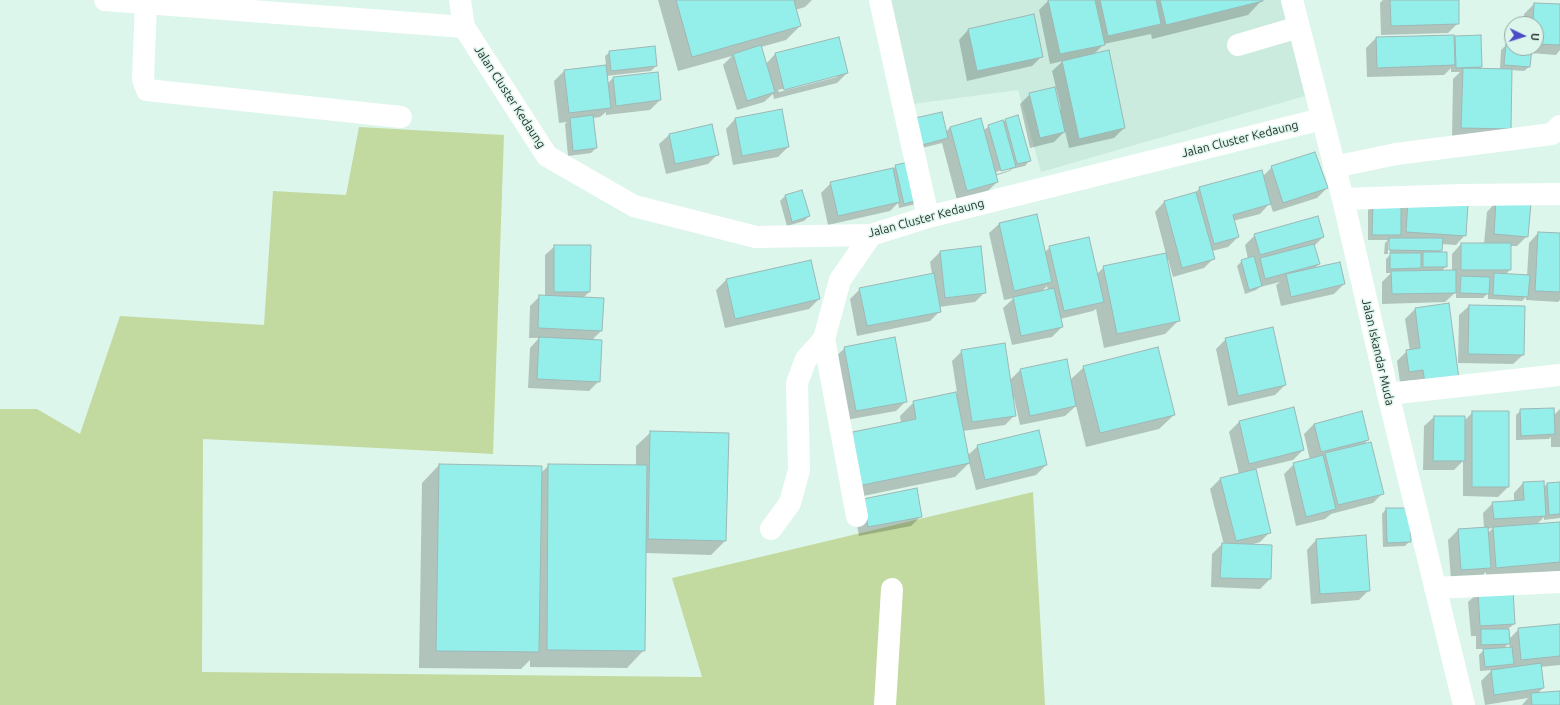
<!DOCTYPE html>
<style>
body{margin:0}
#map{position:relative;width:1560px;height:705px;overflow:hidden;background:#ddf6ec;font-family:Ubuntu,sans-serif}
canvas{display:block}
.north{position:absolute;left:1504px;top:16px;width:40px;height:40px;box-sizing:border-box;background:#ddf6ec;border:1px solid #95a8a0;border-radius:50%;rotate:94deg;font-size:11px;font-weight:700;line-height:16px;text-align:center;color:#29322e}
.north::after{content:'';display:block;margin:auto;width:14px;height:18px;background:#4c4dc4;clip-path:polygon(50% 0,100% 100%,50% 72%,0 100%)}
</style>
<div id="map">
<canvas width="1560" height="705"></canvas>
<div class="north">U</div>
</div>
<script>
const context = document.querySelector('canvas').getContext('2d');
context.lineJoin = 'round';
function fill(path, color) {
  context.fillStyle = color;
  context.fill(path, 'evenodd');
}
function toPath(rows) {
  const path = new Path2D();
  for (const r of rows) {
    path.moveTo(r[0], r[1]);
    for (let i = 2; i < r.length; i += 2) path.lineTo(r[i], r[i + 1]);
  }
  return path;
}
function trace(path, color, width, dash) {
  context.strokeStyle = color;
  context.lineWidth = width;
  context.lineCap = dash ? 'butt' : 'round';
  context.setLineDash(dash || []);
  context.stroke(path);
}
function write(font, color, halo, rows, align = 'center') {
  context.font = font + ' Ubuntu,sans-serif';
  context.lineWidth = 3;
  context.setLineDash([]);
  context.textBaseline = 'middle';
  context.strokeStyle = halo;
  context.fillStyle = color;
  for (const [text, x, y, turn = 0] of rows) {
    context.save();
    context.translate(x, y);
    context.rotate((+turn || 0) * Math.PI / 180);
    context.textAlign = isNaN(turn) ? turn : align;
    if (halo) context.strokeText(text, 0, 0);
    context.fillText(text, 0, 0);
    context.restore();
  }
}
const built = toPath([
 [885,0,1282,0,1305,96,1041,172,1018,90,905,105]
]);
const green = toPath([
 [359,127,504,135,493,454,203,439,202,672,702,677,672,578,1033,492,1045,705,0,705,0,409,37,409,80,434,120,316,264,325,273,191,346,195]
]);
const shadow = toPath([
 [658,0,812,0,805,7,795,10,800,26,786,40,761,47,766,64,775,54,838,38,847,73,837,83,774,99,773,94,764,102,737,110,723,65,732,56,678,71],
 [837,75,837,77,779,92,778,90],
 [1049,0,1262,0,1248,15,1152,39,1151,34,1104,44,1093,55,1124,128,1114,138,1069,148,1065,131,1054,142,1030,148,1020,104,1030,94,1059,109,1061,109,1052,71,1063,61,1050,64,1039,10],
 [1383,0,1458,0,1458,23,1448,33,1381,35,1380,3],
 [1534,4,1560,5,1560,50,1556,55,1530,53,1529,67,1524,71,1511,70,1510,129,1452,138,1453,79,1460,72,1451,72,1451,68,1444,75,1367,77,1366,48,1376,38,1453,39,1456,37,1481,67,1478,69,1500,69,1501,50,1506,45,1512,45,1512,48,1536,48,1536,24,1524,24,1524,14],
 [968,30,1042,56,1032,66,967,81,959,40],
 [610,52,656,66,651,71,606,76,607,84,613,78,657,73,660,100,650,110,606,115,606,112,600,117,593,118,596,148,591,153,568,156,565,124,567,122,559,123,554,81,564,71,606,66,605,56],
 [735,119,788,147,778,157,733,165,726,129],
 [1006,119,1029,161,1025,166,1012,169,1010,171,995,176,997,182,987,192,957,200,942,143,918,149,911,123,946,132,950,127,983,131,989,126,1002,123],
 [1010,167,1010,170,997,174,996,172],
 [712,125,718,154,708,164,666,174,659,144,669,135],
 [896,166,916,204,899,208,898,203,890,211,828,225,821,193,831,183,893,169],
 [1272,167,1327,188,1317,198,1273,212,1270,203,1260,214,1233,221,1238,237,1228,247,1212,251,1214,258,1204,268,1173,277,1168,259,1166,259,1179,320,1165,334,1104,348,1096,309,1093,311,1060,319,1062,327,1052,337,1012,345,1003,308,1014,298,1004,300,989,233,999,224,1036,215,1044,253,1050,247,1097,274,1104,267,1166,254,1155,212,1164,202,1194,194,1200,188,1262,177],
 [1047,286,1048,291,1040,293],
 [802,191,809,216,804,221,787,226,780,201,785,196],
 [1408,201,1465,235,1456,245,1441,244,1441,250,1438,253,1446,266,1441,272,1452,272,1452,254,1461,244,1484,244,1487,212,1496,202,1527,236,1517,246,1510,246,1510,270,1505,275,1527,276,1529,243,1538,233,1560,234,1560,300,1558,302,1526,300,1526,297,1522,301,1488,299,1488,293,1483,298,1456,298,1456,292,1445,302,1382,304,1382,282,1391,273,1386,273,1386,259,1391,254,1390,254,1390,242,1388,242,1388,254,1384,254,1385,243,1388,240,1368,240,1368,210,1373,205,1400,209],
 [1255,235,1323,237,1314,246,1319,264,1314,269,1344,284,1334,294,1281,306,1276,285,1280,282,1260,287,1256,290,1245,294,1237,266,1242,261,1248,259,1245,245],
 [555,246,589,292,583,298,601,331,592,340,599,381,589,391,528,388,530,348,539,338,529,338,530,306,540,296,545,296,545,255],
 [940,252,985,292,975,302,939,307,940,311,930,321,857,336,850,299,860,289,932,274,930,262],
 [726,280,819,299,809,309,725,328,716,290],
 [1469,306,1524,306,1523,355,1513,364,1458,363,1459,315],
 [1415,309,1458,378,1415,393,1413,380,1400,382,1397,361,1407,351,1410,351,1405,319],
 [1226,339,1285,385,1275,395,1228,406,1216,349],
 [845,348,906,401,896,411,846,420,835,357],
 [962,351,1010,380,1020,370,1070,380,1084,367,1174,415,1159,429,1086,447,1076,406,1065,416,1020,425,1014,398,1013,398,1015,415,1005,425,963,431,968,455,978,446,1046,465,1036,475,976,490,969,463,955,477,844,500,901,423,900,416,914,402,957,393,952,361],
 [1293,408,1303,450,1293,460,1255,469,1270,532,1260,542,1250,545,1270,579,1260,589,1211,587,1212,554,1222,544,1224,545,1210,489,1220,479,1239,474,1229,432,1239,422],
 [1560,409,1560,447,1551,447,1551,437,1549,439,1516,440,1516,415,1521,410,1553,416],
 [1473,412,1508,487,1498,497,1463,496,1463,461,1454,470,1423,470,1424,426,1434,417,1464,421],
 [1314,424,1368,440,1362,446,1382,494,1373,503,1331,514,1325,519,1296,526,1284,474,1294,464,1310,460,1304,434],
 [651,432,725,541,711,555,645,553,644,650,627,668,530,667,530,660,521,669,419,668,422,483,439,465,541,473,549,465,636,466,636,446],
 [1523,483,1543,488,1547,484,1560,483,1560,518,1544,520,1544,517,1537,524,1560,523,1560,571,1486,577,1486,572,1480,578,1451,580,1448,540,1458,530,1484,528,1483,513,1493,503,1514,502,1514,493],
 [1493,528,1487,534,1487,529],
 [854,509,921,516,911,526,859,536],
 [1386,509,1410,541,1405,546,1383,547,1382,514],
 [1316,540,1369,590,1359,600,1311,604,1307,550],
 [1478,593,1514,624,1508,629,1509,639,1519,629,1560,625,1560,665,1540,667,1543,688,1537,694,1560,692,1560,705,1522,705,1528,698,1485,705,1481,681,1492,670,1480,671,1479,655,1485,649,1476,649,1476,636,1471,636,1468,602],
 [1509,643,1510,648,1504,648]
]);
const building = toPath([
 [676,0,796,0,794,1,801,26,692,57,676,0],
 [1048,0,1095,0,1105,45,1060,54,1048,0],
 [1100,0,1156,0,1161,24,1108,36,1100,0],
 [1160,0,1263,0,1263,1,1166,25,1160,0],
 [1390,0,1459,0,1459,24,1391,26,1390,0],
 [1534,3,1560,4,1560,45,1536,44,1536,24,1533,24,1534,3],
 [1034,14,1043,57,977,71,968,29,1034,14],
 [1454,35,1455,65,1377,68,1376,37,1454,35],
 [1481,35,1482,67,1456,68,1455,36,1481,35],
 [839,37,848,73,784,90,775,53,839,37],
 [1506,44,1512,44,1512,48,1532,48,1530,67,1504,65,1506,44],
 [761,45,775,92,747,101,733,54,761,45],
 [655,46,657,66,611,71,609,51,655,46],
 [1109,50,1125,128,1079,139,1062,61,1109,50],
 [606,65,611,108,569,113,564,70,606,65],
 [1463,68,1512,69,1511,129,1461,128,1463,68],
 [658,72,661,100,616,106,613,77,658,72],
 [1055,87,1065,132,1040,138,1029,93,1055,87],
 [782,109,789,147,742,156,735,118,782,109],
 [942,112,948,138,922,145,915,118,942,112],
 [593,115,597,148,573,151,570,118,593,115],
 [1018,115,1031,161,1017,164,1005,119,1018,115],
 [981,118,998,182,967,191,950,127,981,118],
 [1003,120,1016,167,1001,171,988,125,1003,120],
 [712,124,719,155,675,164,669,134,712,124],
 [1315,152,1328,188,1283,203,1271,166,1315,152],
 [914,161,922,199,904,204,895,165,914,161],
 [893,168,900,202,838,216,830,182,893,168],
 [1262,170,1271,204,1233,215,1239,237,1214,244,1199,187,1262,170],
 [802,190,810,216,792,222,785,195,802,190],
 [1196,192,1215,259,1182,268,1164,201,1196,192],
 [1408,200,1468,203,1466,236,1406,232,1408,200],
 [1496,201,1531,203,1528,237,1494,234,1496,201],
 [1373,204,1401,204,1401,235,1372,235,1373,204],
 [1037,214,1052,282,1014,291,999,223,1037,214],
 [1318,216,1324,237,1260,255,1254,234,1318,216],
 [1538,232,1560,233,1560,292,1535,291,1538,232],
 [1089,237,1104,302,1064,311,1049,246,1089,237],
 [1389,238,1443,238,1442,251,1389,250,1389,238],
 [1461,243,1511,243,1511,270,1461,270,1461,243],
 [1314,244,1320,264,1265,279,1260,258,1314,244],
 [554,245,591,245,590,292,554,292,554,245],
 [981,246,986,293,945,298,940,251,981,246],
 [1423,252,1447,252,1447,267,1423,267,1423,252],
 [1166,253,1180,321,1117,334,1103,266,1166,253],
 [1390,253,1421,253,1421,268,1390,269,1390,253],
 [1254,256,1262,286,1249,290,1241,260,1254,256],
 [811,260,820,299,735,319,726,279,811,260],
 [1340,262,1345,284,1291,297,1286,274,1340,262],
 [1456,270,1456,293,1392,294,1391,271,1456,270],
 [934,273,941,312,867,326,859,288,934,273],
 [1494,273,1530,275,1528,297,1493,295,1494,273],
 [1461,276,1490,277,1489,294,1460,293,1461,276],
 [1054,288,1063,327,1021,336,1013,297,1054,288],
 [539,295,604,298,602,331,538,328,539,295],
 [1449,303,1459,379,1425,384,1423,370,1409,372,1406,350,1420,348,1415,308,1449,303],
 [1469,305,1525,306,1524,355,1468,354,1469,305],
 [1273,327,1286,385,1238,396,1225,338,1273,327],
 [539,337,602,340,600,382,537,379,539,337],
 [895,337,907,402,856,411,844,347,895,337],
 [1005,343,1016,416,972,422,961,350,1005,343],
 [1158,347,1175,415,1100,433,1083,366,1158,347],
 [1067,359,1076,406,1030,416,1020,369,1067,359],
 [956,392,970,463,858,486,848,433,916,419,913,401,956,392],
 [1294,407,1304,450,1249,464,1239,421,1294,407],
 [1554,408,1555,434,1521,436,1520,409,1554,408],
 [1362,411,1369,440,1321,452,1314,424,1362,411],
 [1472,411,1509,411,1509,487,1472,487,1472,411],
 [1434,416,1465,416,1465,461,1433,461,1434,416],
 [1039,430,1047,465,985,480,977,445,1039,430],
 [650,431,729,433,726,541,648,539,650,431],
 [1371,442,1384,494,1338,505,1325,453,1371,442],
 [1323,455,1336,509,1306,517,1293,463,1323,455],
 [439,464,542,466,539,652,436,651,439,464],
 [548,464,647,465,645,651,547,650,548,464],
 [1256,469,1271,533,1236,541,1220,478,1256,469],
 [1544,481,1546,516,1494,519,1492,502,1524,500,1523,482,1544,481],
 [1560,482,1560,514,1549,515,1547,483,1560,482],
 [917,488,922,517,868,527,863,499,917,488],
 [1386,508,1410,508,1411,542,1387,543,1386,508],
 [1560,522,1560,562,1496,568,1493,527,1560,522],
 [1488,527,1491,568,1461,570,1458,529,1488,527],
 [1366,535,1370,591,1320,594,1316,539,1366,535],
 [1222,543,1272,545,1271,579,1220,578,1222,543],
 [1513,589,1515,624,1480,626,1478,592,1513,589],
 [1560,624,1560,656,1521,660,1518,628,1560,624],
 [1481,629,1509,629,1510,644,1481,645,1481,629],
 [1512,647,1514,664,1485,667,1483,649,1512,647],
 [1541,663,1544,688,1494,695,1491,670,1541,663],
 [1560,691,1560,705,1532,705,1531,693,1560,691]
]);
const minor = toPath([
 [105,0,464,27],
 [460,0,464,27,547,156,634,206,756,237,871,235,928,217,1322,119],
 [880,0,928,217],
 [1292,0,1343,199,1388,394,1464,705],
 [146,2,143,79,147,90,401,117],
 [1238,45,1299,27],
 [1334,167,1396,154,1552,134,1560,126],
 [1343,199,1462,195,1560,194],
 [1388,394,1560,375],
 [857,516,824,339,840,280,871,235],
 [771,529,790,503,799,470,797,383,806,359,824,339],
 [1435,588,1560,582],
 [885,705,892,589]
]);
const streetNames = [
 ["Jalan Cluster Kedaung",510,97,57],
 ["Jalan Cluster Kedaung",1240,139,-14],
 ["Jalan Cluster Kedaung",926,218,-15],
 ["Jalan Iskandar Muda",1378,352,77]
];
fill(built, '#cbebde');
fill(green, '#c2daa0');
fill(shadow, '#0003');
fill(building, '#94eee9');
trace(building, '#9db7b5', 1);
trace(minor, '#fff', 22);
write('12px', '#29322e', '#ddf6ec', streetNames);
</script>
